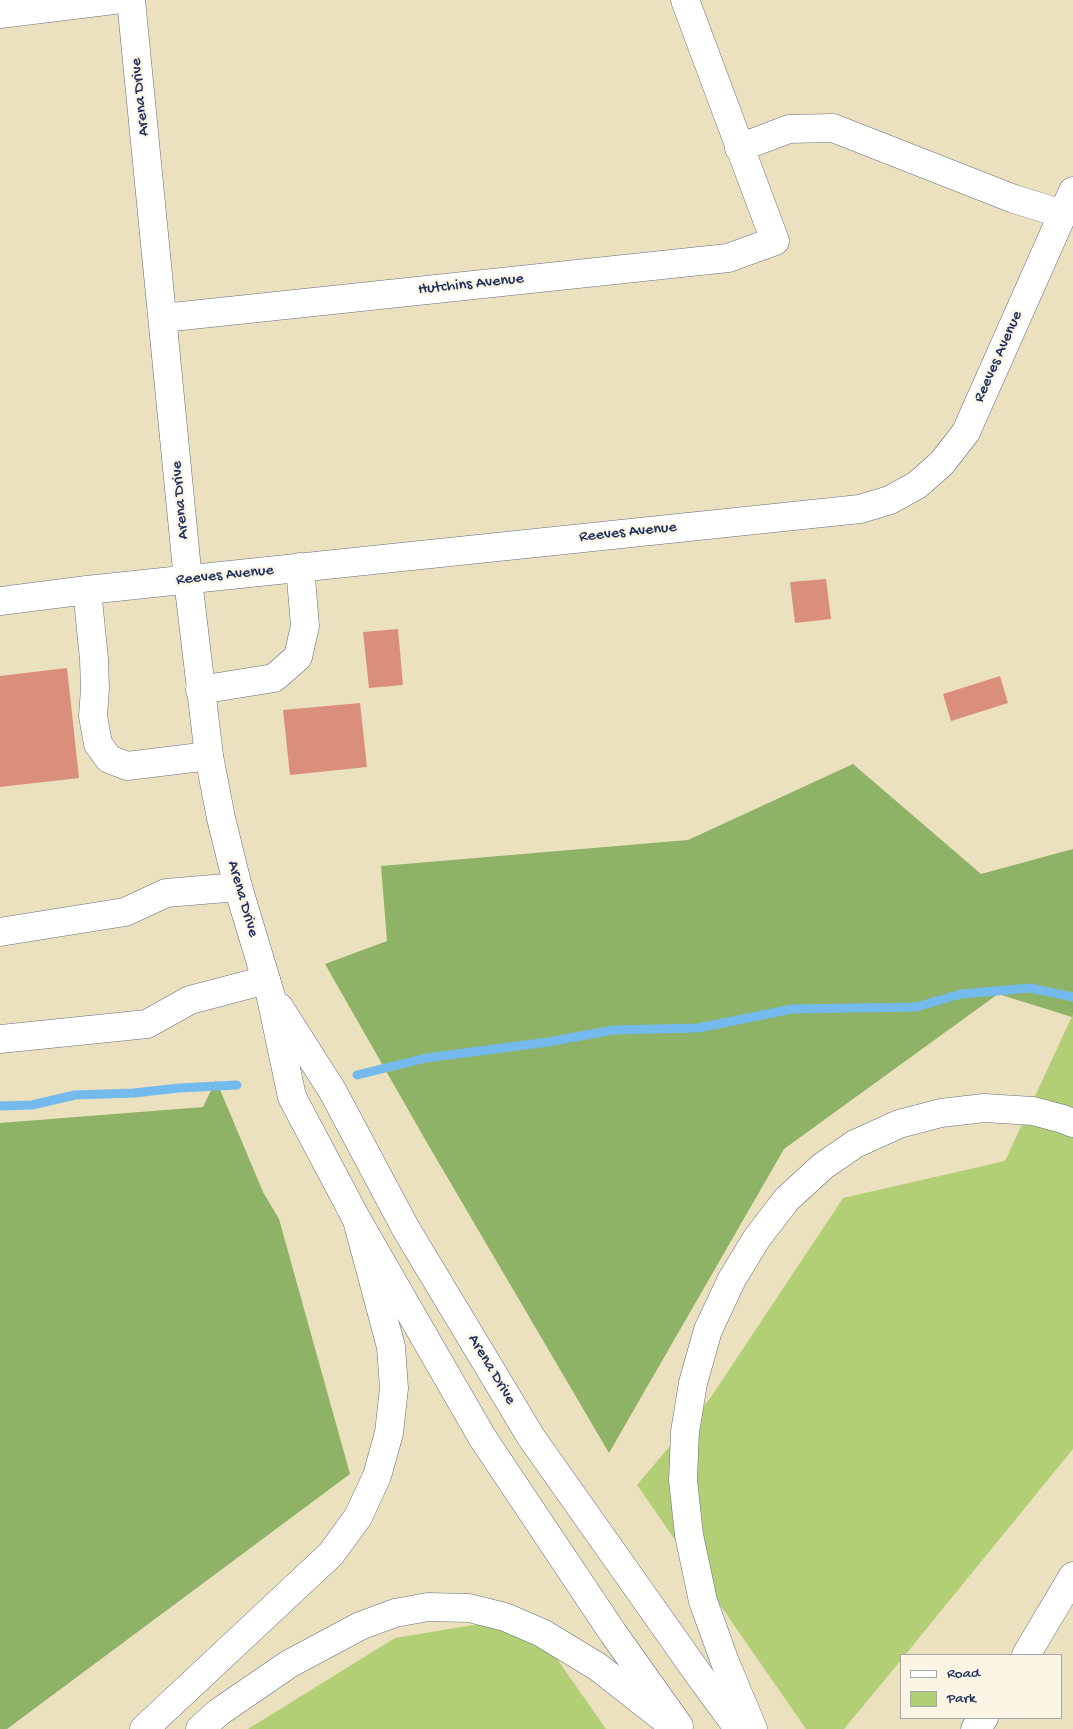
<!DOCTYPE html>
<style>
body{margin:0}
#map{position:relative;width:1073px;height:1729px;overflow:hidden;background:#ebe1be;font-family:"Gochi Hand",sans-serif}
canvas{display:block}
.legend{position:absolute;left:900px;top:1654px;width:162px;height:65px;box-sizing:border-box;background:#fcf5e5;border:1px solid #a2a6af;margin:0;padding:6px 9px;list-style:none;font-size:15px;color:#1b2f5e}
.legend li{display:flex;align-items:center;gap:10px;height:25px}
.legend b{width:25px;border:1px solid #a2a6af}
</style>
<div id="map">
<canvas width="1073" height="1729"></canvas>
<ul class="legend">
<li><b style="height:6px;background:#fff"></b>Road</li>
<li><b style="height:14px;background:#b3cf75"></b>Park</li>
</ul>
</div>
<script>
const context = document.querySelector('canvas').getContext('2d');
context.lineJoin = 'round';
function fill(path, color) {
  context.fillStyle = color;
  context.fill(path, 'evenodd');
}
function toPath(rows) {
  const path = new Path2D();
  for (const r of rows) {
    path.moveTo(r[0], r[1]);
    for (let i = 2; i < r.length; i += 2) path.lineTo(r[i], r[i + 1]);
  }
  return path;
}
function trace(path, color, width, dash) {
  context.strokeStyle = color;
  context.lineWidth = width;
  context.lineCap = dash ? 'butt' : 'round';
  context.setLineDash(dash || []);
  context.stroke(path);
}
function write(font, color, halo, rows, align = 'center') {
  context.font = font + ' "Gochi Hand",sans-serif';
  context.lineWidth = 4.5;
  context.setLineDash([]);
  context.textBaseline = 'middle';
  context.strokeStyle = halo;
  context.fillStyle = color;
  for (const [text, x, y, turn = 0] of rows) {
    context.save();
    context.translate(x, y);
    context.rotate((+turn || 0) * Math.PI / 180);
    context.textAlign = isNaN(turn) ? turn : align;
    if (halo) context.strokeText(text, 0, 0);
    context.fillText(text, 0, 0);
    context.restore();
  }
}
const green = toPath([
 [1073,1014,1073,1449,905,1655,902,1655,902,1659,844,1729,806,1729,637,1485,711,1397,843,1198,1005,1161],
 [527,1616,606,1729,248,1729,395,1638]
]);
const forest = toPath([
 [853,764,981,874,1073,849,1073,1014,1072,1017,998,994,784,1149,609,1453,426,1141,325,964,387,941,381,866,688,840],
 [216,1080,263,1192,279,1219,350,1474,7,1729,0,1729,0,1123,203,1107]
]);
const stream = toPath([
 [357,1075,426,1058,548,1042,613,1030,698,1028,792,1009,916,1007,961,994,1030,988,1073,997],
 [0,1106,32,1105,75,1095,134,1093,179,1088,237,1085]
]);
const building = toPath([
 [826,579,831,619,795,623,790,582],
 [398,629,403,685,369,688,363,632],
 [67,668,79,778,0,787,0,676],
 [1000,676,1008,703,951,721,943,694],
 [360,703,367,767,290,775,283,710]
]);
const minor = toPath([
 [0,14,114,0],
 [739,148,789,129,833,128,1014,199,1063,214],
 [163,318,728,258,775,241,685,0],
 [87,590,94,659,95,689,93,716,98,744,109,759,127,766,209,756],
 [0,601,87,590,860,509,890,500,917,485,942,463,966,432,1073,191],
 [200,690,274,678,298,657,305,626,300,567],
 [0,932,125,912,166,893,238,887],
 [0,1039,147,1024,190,1000,266,980]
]);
const major = toPath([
 [131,0,188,580,209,756,221,818,238,887,270,993,292,1097,357,1220,482,1437,613,1633,679,1726],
 [279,1007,332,1090,406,1229,531,1437,704,1682,739,1729]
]);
const highway = toPath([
 [1026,1655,1073,1576],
 [144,1729,331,1554,358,1517,377,1476,389,1433,394,1388,391,1347,357,1220],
 [200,1729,219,1712,289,1664,360,1626,395,1613,428,1607,469,1608,505,1617,542,1633,598,1667,677,1729],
 [753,1729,725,1662,703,1601,689,1535,683,1480,685,1432,693,1383,708,1330,732,1279,757,1238,787,1199,823,1166,855,1144,899,1124,941,1113,984,1108,1033,1111,1063,1119,1073,1123],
 [975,1729,984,1718]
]);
const streetNames = [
 ["Arena Drive",141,97,-96],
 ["Hutchins Avenue",471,285,-6],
 ["Reeves Avenue",999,357,-66],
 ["Arena Drive",181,500,-95],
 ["Reeves Avenue",628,533,-6],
 ["Reeves Avenue",225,576,-6],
 ["Arena Drive",242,899,74],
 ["Arena Drive",491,1370,59]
];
fill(green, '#b3cf75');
fill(forest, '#8eb266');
trace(stream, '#75baec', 9);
fill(building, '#da8f7d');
trace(minor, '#646d80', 29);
trace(major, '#646d80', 29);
trace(highway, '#646d80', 29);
trace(minor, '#fff', 28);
trace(major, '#fff', 28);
trace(highway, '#fff', 28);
write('16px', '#1b2f5e', '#fcf5e5', streetNames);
</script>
